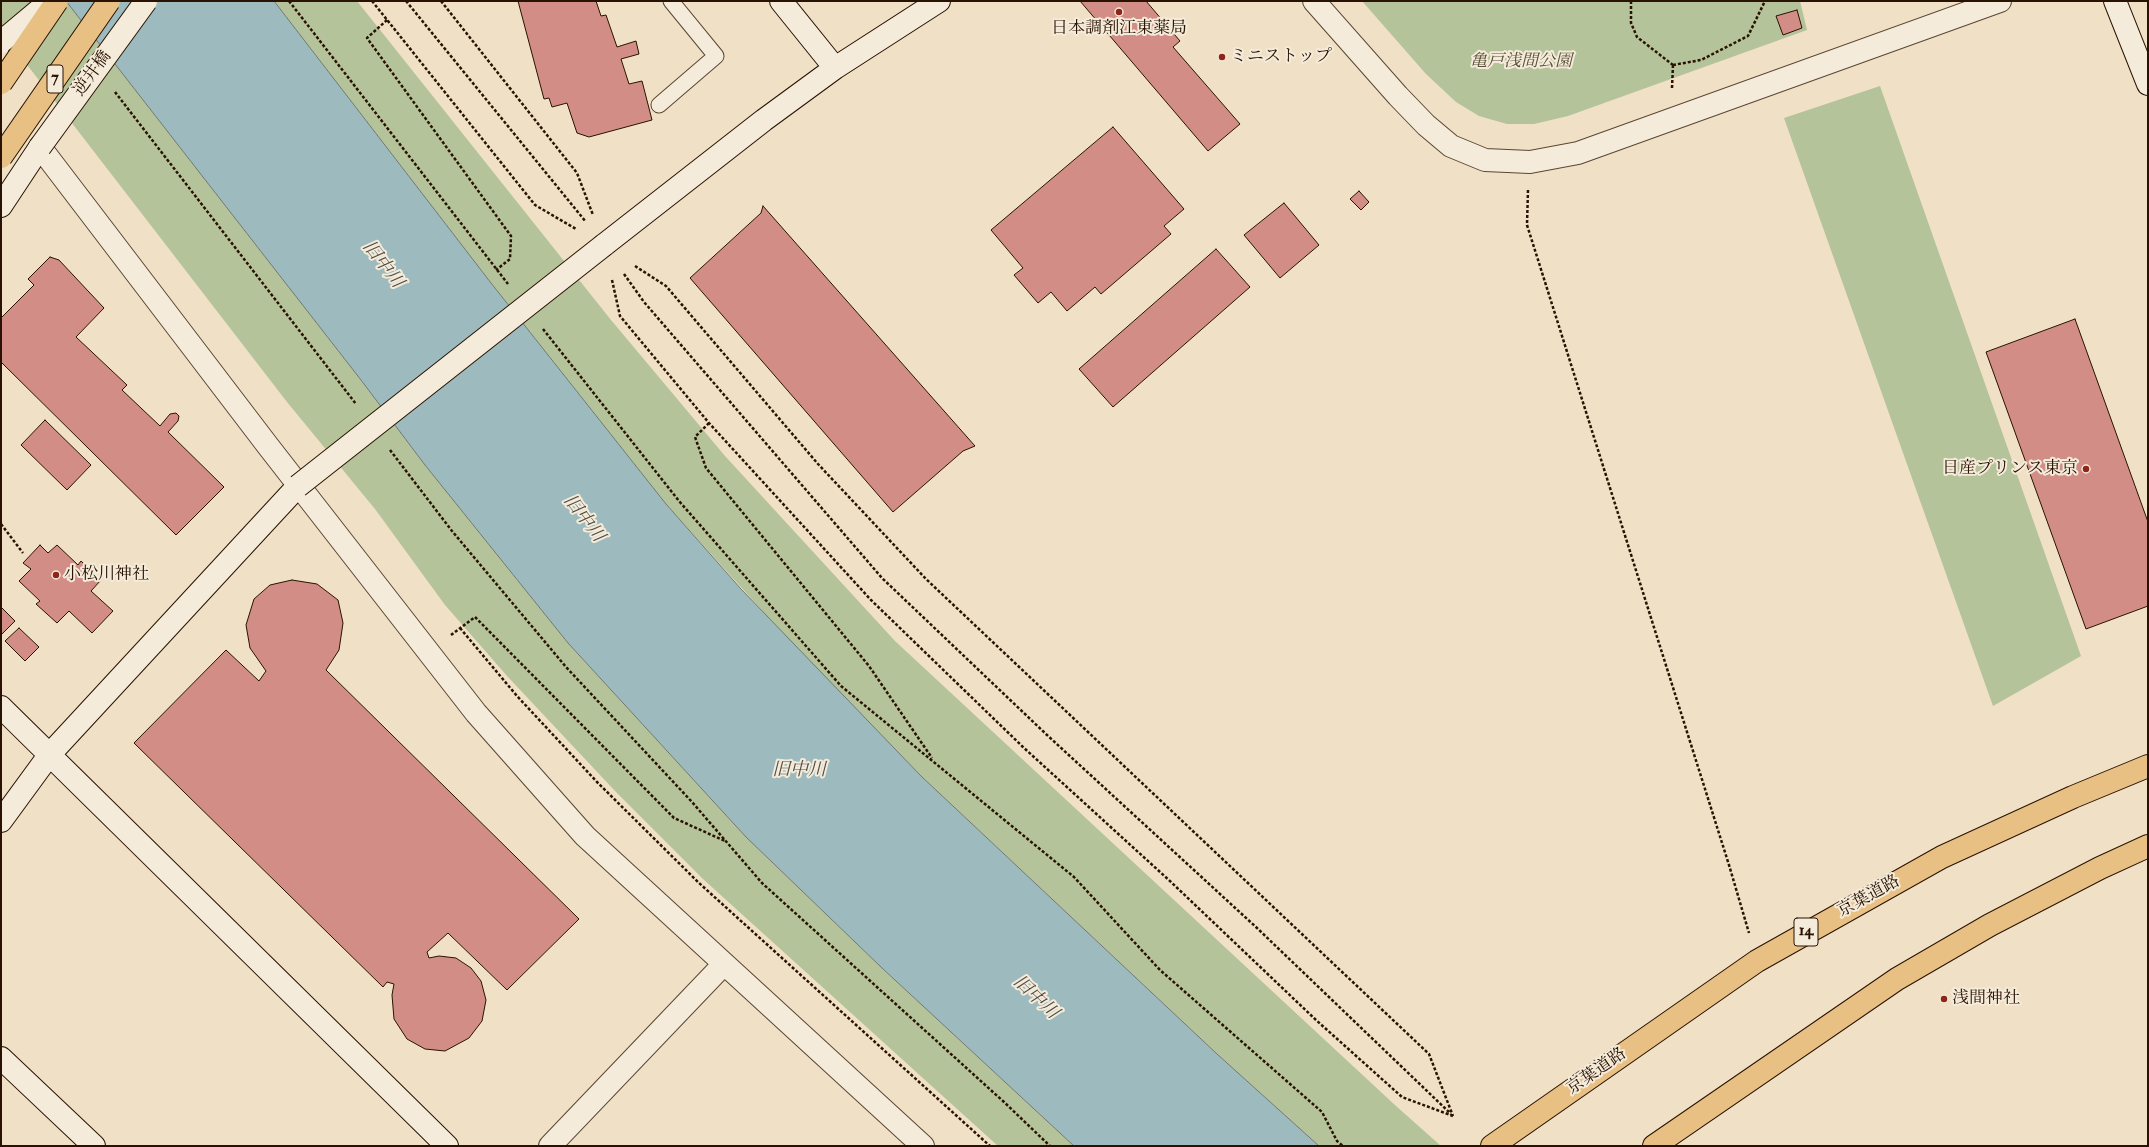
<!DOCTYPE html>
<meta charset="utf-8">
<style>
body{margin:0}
#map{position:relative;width:2149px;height:1147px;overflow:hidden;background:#efe0c6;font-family:"IM FELL Double Pica",serif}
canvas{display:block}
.frame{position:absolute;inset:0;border:2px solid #291202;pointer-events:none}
</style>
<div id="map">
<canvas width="2149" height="1147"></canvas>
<div class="frame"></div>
</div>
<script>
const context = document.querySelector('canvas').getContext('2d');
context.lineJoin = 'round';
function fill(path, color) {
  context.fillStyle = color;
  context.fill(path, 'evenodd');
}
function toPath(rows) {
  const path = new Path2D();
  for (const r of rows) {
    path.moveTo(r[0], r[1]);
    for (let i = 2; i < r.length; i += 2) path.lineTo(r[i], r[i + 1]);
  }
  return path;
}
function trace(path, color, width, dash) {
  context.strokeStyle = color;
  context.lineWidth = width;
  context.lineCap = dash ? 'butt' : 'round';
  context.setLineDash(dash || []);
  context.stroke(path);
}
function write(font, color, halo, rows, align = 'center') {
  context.font = font + ' "IM FELL Double Pica","Noto Serif JP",serif';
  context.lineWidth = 4;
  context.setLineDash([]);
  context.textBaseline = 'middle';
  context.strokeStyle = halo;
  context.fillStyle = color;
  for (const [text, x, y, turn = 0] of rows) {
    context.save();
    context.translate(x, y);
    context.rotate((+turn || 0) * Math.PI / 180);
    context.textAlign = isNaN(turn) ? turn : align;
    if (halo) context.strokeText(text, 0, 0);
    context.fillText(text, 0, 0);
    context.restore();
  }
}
const green = toPath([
 [1,1,66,1,361,380,425,465,568,643,746,837,882,968,1074,1146,998,1146,703,879,616,792,508,677,445,605,375,509,287,402,1,31],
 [274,1,357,1,611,320,725,456,895,641,1396,1106,1441,1146,1319,1146,1217,1054,921,776,785,636,666,504,491,283],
 [1362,1,1800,1,1807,30,1568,116,1534,124,1507,124,1479,116,1456,102,1426,74],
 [1880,86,2081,656,1993,706,1784,118]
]);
const water = toPath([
 [66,1,274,1,491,283,666,504,741,589,921,776,1217,1054,1319,1146,1074,1146,882,968,746,837,568,643,425,465,361,380,66,1]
]);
const building = toPath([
 [518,1,596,1,601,16,606,15,617,47,636,41,639,54,621,59,629,84,642,81,652,120,589,137,577,133,567,103,552,107,549,98,544,99,518,1],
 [1080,1,1146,1,1180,41,1173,47,1240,124,1208,151,1080,1],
 [1797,10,1802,28,1783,35,1776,16,1797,10],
 [1113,127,1184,209,1164,226,1171,234,1101,294,1095,287,1067,311,1051,292,1038,303,1014,275,1023,268,991,230,1113,127],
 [1359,191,1369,202,1361,210,1350,199,1359,191],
 [1284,203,1319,245,1280,278,1244,235,1284,203],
 [763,206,975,446,963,451,893,512,690,278,761,213,763,206],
 [1216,249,1250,287,1113,407,1079,369,1216,249],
 [50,257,59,260,104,308,76,337,127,385,122,390,160,426,170,414,176,413,179,416,178,421,168,432,224,487,176,535,1,362,1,318,34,285,28,279,50,257],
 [2075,319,2148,522,2148,606,2086,629,1986,352,2075,319],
 [45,420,91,465,67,490,21,445,45,420],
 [40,545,48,553,57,545,78,565,81,561,101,580,91,591,113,611,92,633,69,611,57,623,36,604,40,601,19,581,31,569,23,563,40,545],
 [292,580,317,584,338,600,343,623,339,650,326,670,579,919,507,990,448,933,427,952,429,958,439,956,456,958,471,968,481,981,486,1000,482,1021,469,1038,445,1051,425,1049,407,1039,394,1019,392,995,394,984,387,982,383,987,134,743,226,650,259,681,266,671,250,648,246,625,254,599,270,585,292,580],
 [1,607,15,621,1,635,1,607],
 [19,628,39,647,25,661,5,641,19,628]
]);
const path = toPath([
 [289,1,508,284],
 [372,1,535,205,576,229],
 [406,1,586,222],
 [441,1,577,173,593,215],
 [1631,1,1631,23,1637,37,1673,65],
 [387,20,367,38,511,236,510,259,496,270],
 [1673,65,1701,60,1748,36,1765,1],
 [1672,88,1673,65],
 [115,92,356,404],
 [1528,190,1527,225,1729,865,1749,933],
 [635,266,666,286,818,464,926,579,1429,1054,1453,1116],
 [624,274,644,302,882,578,1047,735,1257,928,1451,1114],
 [612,280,620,316,709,423,871,600,1023,747,1171,882,1316,1020,1402,1097,1453,1116],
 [543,329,679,501,841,686,1074,877,1160,970,1322,1112,1337,1141,1343,1146],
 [709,423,695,437,706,468,869,666,932,758],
 [390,450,452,531,566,667,692,802,762,883,1004,1102,1050,1146],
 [1,524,23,553],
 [460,628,517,696,597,782,699,883,990,1146],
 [451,635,475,617,674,818,725,841]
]);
const lane = toPath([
 [659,105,716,56,671,1]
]);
const street = toPath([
 [1314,1,1398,96,1426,125,1451,146,1485,160,1530,162,1578,153,2000,1],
 [40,147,268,446,476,713,585,836,923,1146],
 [550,1146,724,964]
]);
const secondary = toPath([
 [781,1,835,68],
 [2115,1,2148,84],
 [1,206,40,147],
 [604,245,764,120,835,68,939,1],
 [1,707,447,1146],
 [1,821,50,754,298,486],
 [1,1058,94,1146]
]);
const highway = toPath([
 [1492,1146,1757,961,1942,857,2073,797,2148,766],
 [1654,1146,1897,979,1990,925,2100,868,2148,846]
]);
const secondaryBridge = toPath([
 [1,42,50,1],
 [40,147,146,1],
 [298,486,604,245]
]);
const highwayBridge = toPath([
 [1,83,57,1],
 [1,157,109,1]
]);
const markers = [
 [1119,12,4,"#8f2418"],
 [1222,57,4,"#8f2418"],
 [2086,469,4,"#8f2418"],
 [56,575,4,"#8f2418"],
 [1944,999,4,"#8f2418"]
];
const shields = [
 [55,79,16],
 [1806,932,24]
];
const shieldNames = [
 ["7",55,79],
 ["14",1806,932]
];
const poiNames = [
 ["日本調剤江東薬局",1119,29,"center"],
 ["ミニストップ",1230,57],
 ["日産プリンス東京",2078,469,"right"],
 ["小松川神社",64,575],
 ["浅間神社",1952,999]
];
const parkNames = [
 ["亀戸浅間公園",1521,62]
];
const streetNames = [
 ["逆井橋",93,74,-54],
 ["京葉道路",1869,897,-29],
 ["京葉道路",1597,1072,-35]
];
const waterNames = [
 ["旧中川",382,265,52],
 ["旧中川",583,519,52],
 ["旧中川",799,771],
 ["旧中川",1035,998,43]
];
fill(green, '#b4c399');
fill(water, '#9dbbbe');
trace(water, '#6f7773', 1);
fill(building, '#d28e86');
trace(building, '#291202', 1);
trace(lane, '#5a4633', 17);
trace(street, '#5a4633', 24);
trace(secondary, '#291202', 24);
trace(highway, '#291202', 24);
trace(path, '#291202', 2.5, [3, 2]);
trace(lane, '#f5ebda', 15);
trace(street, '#f5ebda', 22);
trace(secondary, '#f5ebda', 22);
trace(highway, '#e8c083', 22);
trace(secondaryBridge, '#291202', 24, []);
trace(highwayBridge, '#291202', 24, []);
trace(secondaryBridge, '#f5ebda', 22);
trace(highwayBridge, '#e8c083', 22);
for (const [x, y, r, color] of markers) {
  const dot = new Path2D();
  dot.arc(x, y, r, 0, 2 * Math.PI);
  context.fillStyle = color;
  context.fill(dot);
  trace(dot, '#f5ebda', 1.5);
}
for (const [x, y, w] of shields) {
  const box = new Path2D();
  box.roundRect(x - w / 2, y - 14, w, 28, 3);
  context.fillStyle = '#f5ebda';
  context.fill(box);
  trace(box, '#291202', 1);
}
write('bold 16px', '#291202', null, shieldNames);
write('17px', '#291202', '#f5ebda', poiNames, 'left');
write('italic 17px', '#5a5037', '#f5ebda', parkNames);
write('17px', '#291202', '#f5ebda', streetNames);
write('italic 18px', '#524d44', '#f5ebda', waterNames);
</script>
